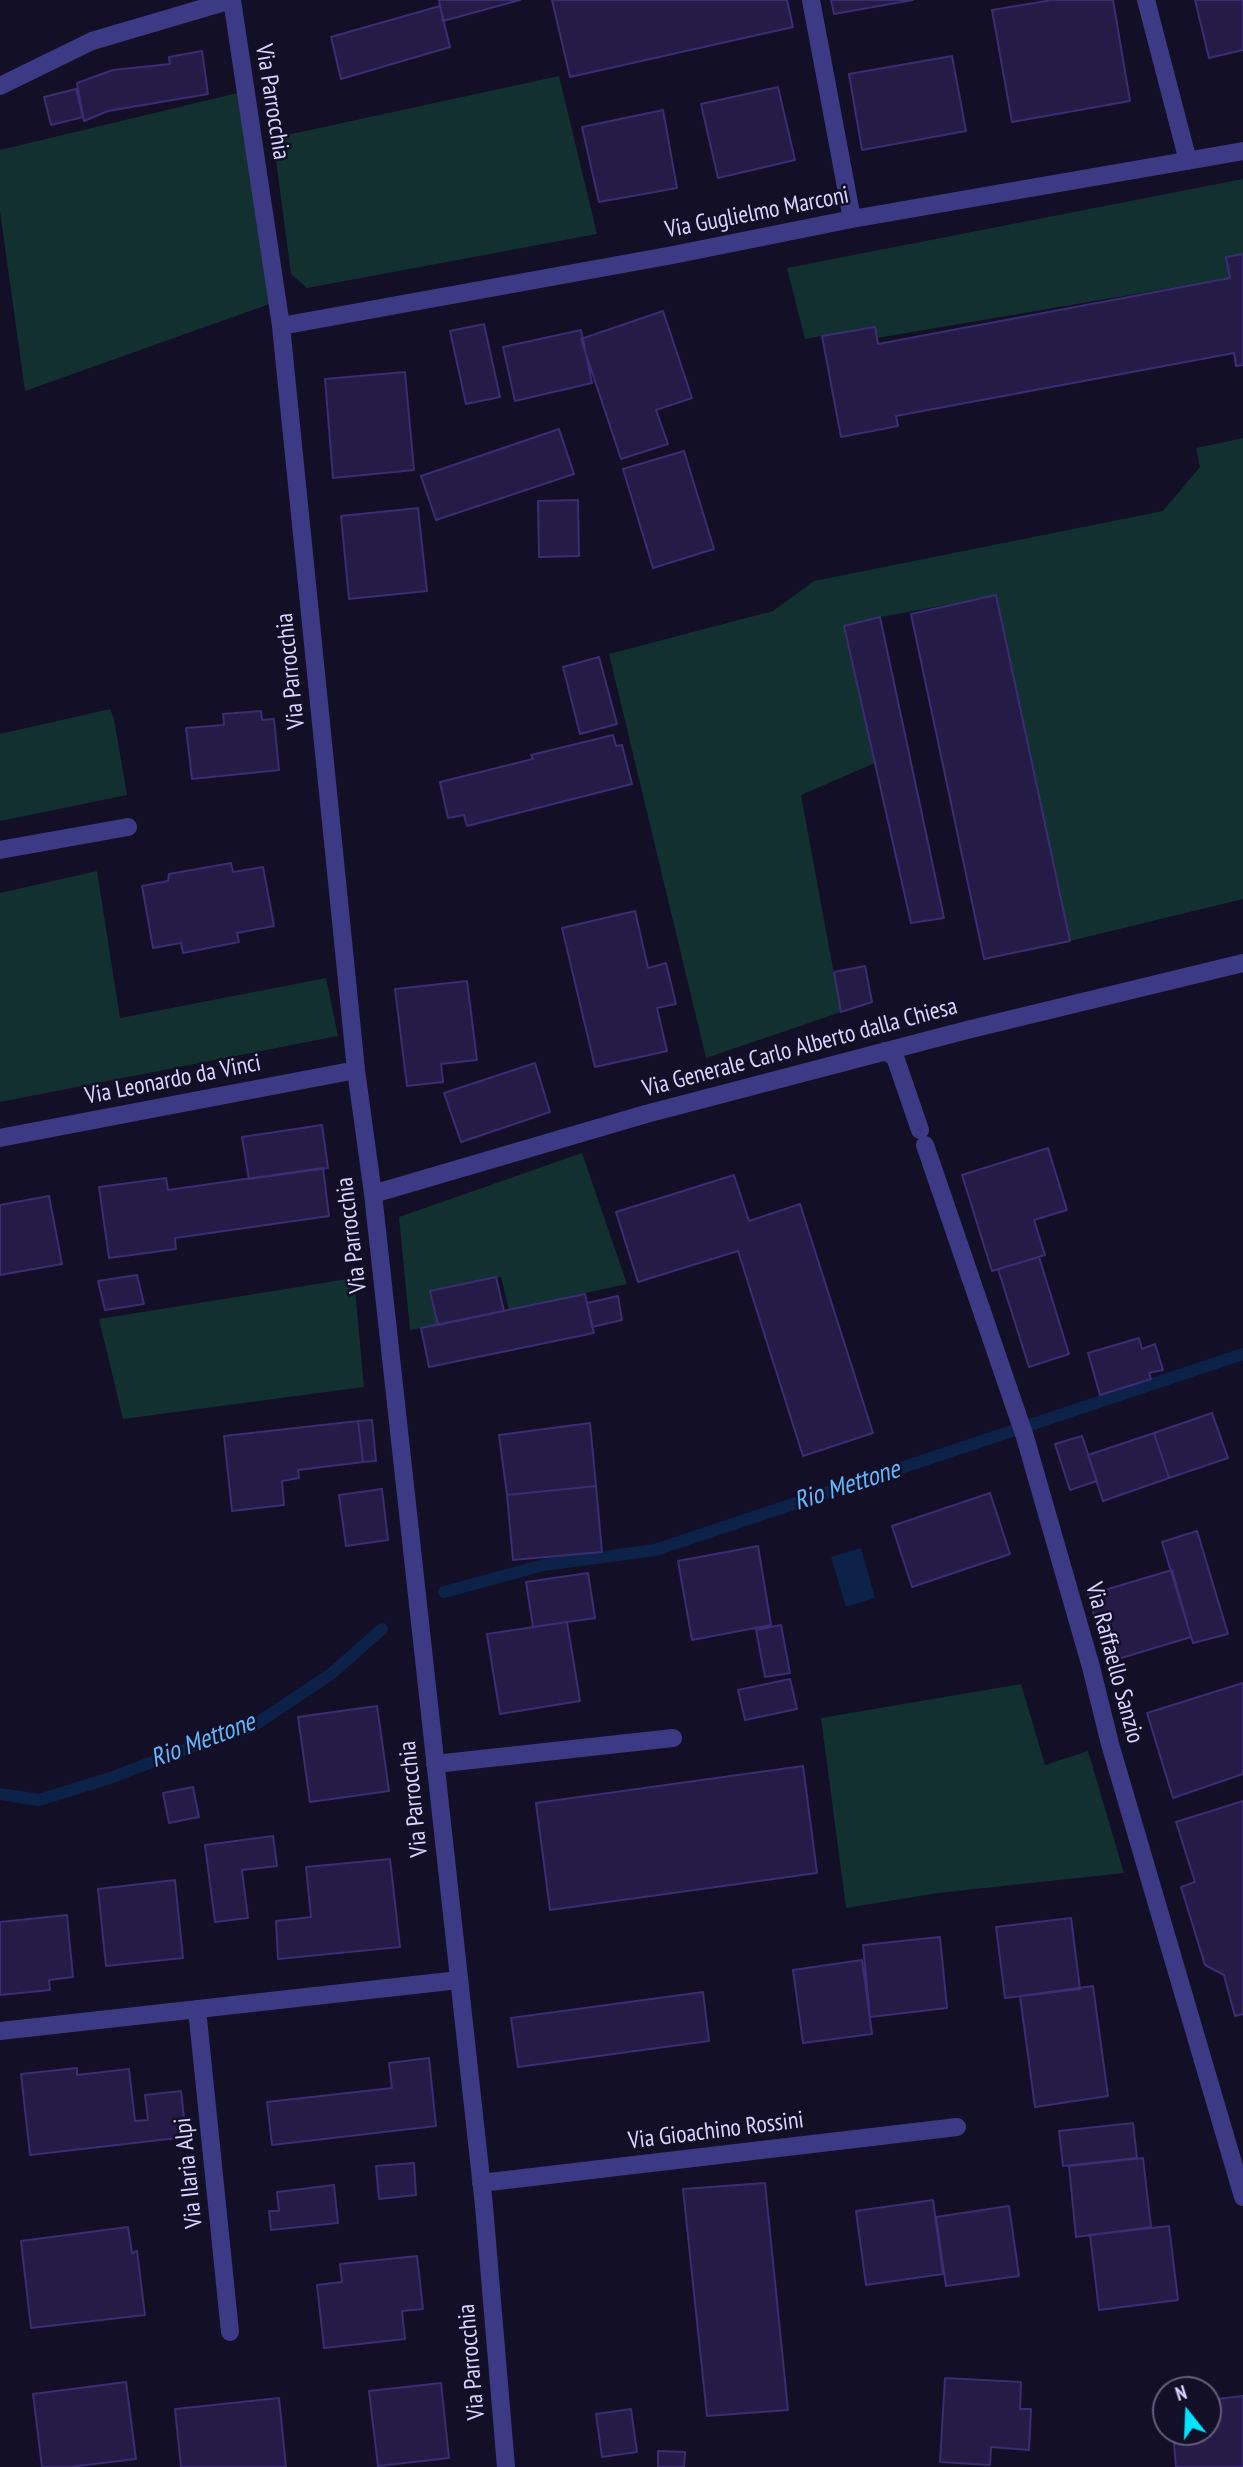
<!DOCTYPE html>
<style>
body{margin:0}
#map{position:relative;width:1243px;height:2467px;overflow:hidden;background:#130f26;font-family:"PT Sans Narrow",sans-serif}
canvas{display:block}
.north{position:absolute;left:1152px;top:2376px;width:70px;height:70px;box-sizing:border-box;background:#130f26;border:2px solid #625e7d;border-radius:50%;rotate:342deg;font-size:19px;font-weight:700;line-height:28px;text-align:center;color:#d9d4ff}
.north::after{content:'';display:block;margin:auto;width:24px;height:32px;background:#00e5ff;clip-path:polygon(50% 0,100% 100%,50% 72%,0 100%)}
</style>
<div id="map">
<canvas width="1243" height="2467"></canvas>
<div class="north">N</div>
</div>
<script>
const context = document.querySelector('canvas').getContext('2d');
context.lineJoin = 'round';
function fill(path, color) {
  context.fillStyle = color;
  context.fill(path, 'evenodd');
}
function toPath(rows) {
  const path = new Path2D();
  for (const r of rows) {
    path.moveTo(r[0], r[1]);
    for (let i = 2; i < r.length; i += 2) path.lineTo(r[i], r[i + 1]);
  }
  return path;
}
function trace(path, color, width, dash) {
  context.strokeStyle = color;
  context.lineWidth = width;
  context.lineCap = dash ? 'butt' : 'round';
  context.setLineDash(dash || []);
  context.stroke(path);
}
function write(font, color, halo, rows, align = 'center') {
  context.font = font + ' "PT Sans Narrow",sans-serif';
  context.lineWidth = 5;
  context.setLineDash([]);
  context.textBaseline = 'middle';
  context.strokeStyle = halo;
  context.fillStyle = color;
  for (const [text, x, y, turn = 0] of rows) {
    context.save();
    context.translate(x, y);
    context.rotate((+turn || 0) * Math.PI / 180);
    context.textAlign = isNaN(turn) ? turn : align;
    if (halo) context.strokeText(text, 0, 0);
    context.fillText(text, 0, 0);
    context.restore();
  }
}
const green = toPath([
 [559,76,597,234,307,288,291,274,273,138],
 [246,91,278,301,25,391,0,211,0,150],
 [1243,179,1243,254,1226,257,1230,278,877,338,874,327,805,339,787,268],
 [1243,438,1243,899,1070,941,997,596,880,617,845,626,875,763,801,795,841,1012,706,1058,609,654,773,611,814,581,1163,511,1200,467,1196,448],
 [110,709,114,719,127,795,0,821,0,734],
 [97,871,120,1018,326,978,338,1036,0,1102,0,893],
 [582,1153,627,1284,509,1310,501,1277,431,1291,438,1325,410,1330,399,1217],
 [354,1278,364,1387,123,1419,99,1319],
 [1021,1684,1045,1765,1088,1751,1124,1873,938,1893,846,1908,821,1718]
]);
const water = toPath([
 [861,1548,875,1598,846,1607,831,1557]
]);
const stream = toPath([
 [444,1592,544,1565,655,1550,1243,1354],
 [0,1794,39,1800,110,1778,215,1738,250,1728,331,1674,382,1629]
]);
const building = toPath([
 [439,0,520,0,443,21,439,0],
 [552,0,787,0,793,27,570,77,552,0],
 [831,0,913,0,834,14,831,0],
 [1052,0,1113,0,1130,101,1012,122,992,10,1052,0],
 [1195,0,1243,0,1243,50,1209,58,1195,0],
 [440,6,450,47,341,79,331,37,440,6],
 [202,51,208,94,108,111,84,121,77,83,113,70,170,64,169,57,202,51],
 [952,56,966,131,862,150,849,74,952,56],
 [778,87,795,160,718,178,701,104,778,87],
 [76,89,83,117,51,125,44,97,76,89],
 [663,110,677,188,599,202,582,127,663,110],
 [1243,254,1243,365,1236,366,1234,353,896,416,898,426,841,437,822,336,875,327,878,344,1230,278,1226,257,1243,254],
 [663,311,692,398,656,410,668,444,621,459,581,339,663,311],
 [484,324,500,397,466,404,450,331,484,324],
 [581,330,592,383,515,401,503,347,581,330],
 [405,372,414,470,333,478,325,379,405,372],
 [559,429,574,474,436,520,421,476,559,429],
 [684,451,714,549,653,568,623,469,684,451],
 [578,500,579,556,539,557,538,501,578,500],
 [418,508,427,591,349,599,341,516,418,508],
 [996,595,1070,941,984,959,911,614,996,595],
 [880,617,944,918,911,923,844,626,880,617],
 [599,657,617,724,580,734,563,667,599,657],
 [261,711,262,720,274,719,279,770,192,779,186,728,224,725,223,714,261,711],
 [613,735,616,746,622,745,632,784,467,826,464,815,448,818,440,782,533,759,531,755,613,735],
 [231,863,233,872,263,867,274,926,237,933,239,942,183,953,181,943,153,948,142,886,168,881,169,874,231,863],
 [635,911,648,968,666,963,676,1004,657,1008,667,1051,595,1067,562,928,635,911],
 [865,966,872,1002,841,1012,834,972,865,966],
 [467,981,477,1060,441,1064,443,1082,407,1086,395,989,467,981],
 [535,1063,550,1112,461,1142,444,1093,535,1063],
 [322,1125,328,1168,249,1179,242,1137,322,1125],
 [1048,1148,1067,1210,1034,1220,1045,1255,992,1271,962,1175,1048,1148],
 [323,1168,329,1216,175,1238,176,1249,109,1258,99,1187,166,1178,168,1190,323,1168],
 [734,1175,749,1221,800,1204,873,1433,803,1456,738,1251,638,1282,616,1212,734,1175],
 [49,1196,62,1264,0,1275,0,1205,49,1196],
 [1039,1257,1069,1354,1029,1367,998,1269,1039,1257],
 [137,1275,144,1304,105,1310,98,1281,137,1275],
 [496,1277,504,1311,438,1325,430,1291,496,1277],
 [585,1294,594,1333,429,1367,421,1328,585,1294],
 [618,1296,622,1320,592,1327,587,1303,618,1296],
 [1139,1338,1142,1349,1155,1344,1163,1370,1149,1373,1151,1379,1100,1395,1088,1353,1139,1338],
 [1212,1413,1228,1458,1169,1478,1154,1433,1212,1413],
 [372,1420,376,1461,363,1462,358,1421,372,1420],
 [358,1421,363,1462,298,1470,299,1478,282,1481,284,1505,232,1511,224,1436,358,1421],
 [590,1423,596,1486,507,1495,499,1435,590,1423],
 [1154,1433,1169,1478,1103,1501,1088,1455,1154,1433],
 [1082,1436,1097,1481,1070,1490,1055,1444,1082,1436],
 [596,1486,602,1552,513,1560,507,1495,596,1486],
 [382,1489,388,1540,346,1546,339,1495,382,1489],
 [990,1493,1010,1554,912,1587,892,1526,990,1493],
 [1197,1531,1228,1634,1193,1643,1162,1542,1197,1531],
 [758,1546,771,1625,692,1640,678,1561,758,1546],
 [1172,1570,1191,1637,1108,1662,1088,1595,1172,1570],
 [588,1573,595,1618,533,1627,526,1582,588,1573],
 [567,1622,580,1701,500,1714,487,1634,567,1622],
 [781,1625,790,1673,765,1677,756,1630,781,1625],
 [790,1679,797,1709,745,1720,738,1690,790,1679],
 [1243,1683,1243,1774,1173,1798,1147,1713,1243,1683],
 [377,1706,389,1791,310,1802,298,1717,377,1706],
 [803,1766,817,1873,550,1910,536,1803,803,1766],
 [193,1787,199,1817,169,1823,163,1793,193,1787],
 [1243,1801,1243,2014,1235,2016,1224,1975,1205,1965,1181,1887,1195,1882,1176,1822,1243,1801],
 [273,1836,277,1866,242,1870,248,1918,215,1922,205,1845,273,1836],
 [390,1859,400,1947,278,1959,276,1921,311,1917,306,1867,390,1859],
 [175,1880,183,1958,106,1966,98,1889,175,1880],
 [67,1915,73,1977,49,1980,50,1990,0,1995,0,1922,67,1915],
 [1071,1918,1080,1989,1005,1998,996,1927,1071,1918],
 [940,1937,947,2008,870,2017,863,1945,940,1937],
 [862,1960,872,2034,803,2043,793,1970,862,1960],
 [1093,1986,1108,2096,1035,2107,1020,1996,1093,1986],
 [703,1992,709,2041,518,2067,511,2018,703,1992],
 [429,2058,436,2126,272,2145,267,2102,392,2088,389,2063,429,2058],
 [77,2068,77,2075,129,2069,135,2121,148,2120,145,2095,181,2091,186,2137,30,2155,21,2074,77,2068],
 [1133,2123,1137,2158,1063,2166,1059,2131,1133,2123],
 [1143,2158,1151,2227,1076,2237,1069,2166,1143,2158],
 [414,2163,416,2195,379,2199,376,2166,414,2163],
 [765,2183,788,2410,707,2416,683,2189,765,2183],
 [334,2185,338,2223,271,2230,269,2211,279,2211,277,2192,334,2185],
 [933,2200,943,2274,866,2285,856,2211,933,2200],
 [1009,2206,1019,2276,946,2286,936,2217,1009,2206],
 [1169,2226,1178,2300,1099,2310,1090,2235,1169,2226],
 [128,2227,132,2253,137,2251,145,2315,31,2328,21,2241,128,2227],
 [417,2256,423,2309,402,2311,405,2339,324,2348,317,2285,342,2282,340,2264,417,2256],
 [945,2378,1021,2382,1020,2409,1031,2409,1029,2450,991,2447,990,2465,940,2462,945,2378],
 [126,2382,136,2459,69,2467,42,2467,33,2394,126,2382],
 [441,2383,449,2458,378,2466,369,2391,441,2383],
 [1243,2396,1243,2467,1176,2467,1173,2432,1208,2432,1208,2400,1243,2396],
 [279,2398,286,2467,181,2467,175,2409,279,2398],
 [631,2409,637,2452,602,2457,596,2414,631,2409],
 [658,2451,685,2452,684,2467,658,2467,658,2451]
]);
const minor = toPath([
 [232,0,281,326,356,1070,373,1194,484,2206,506,2467],
 [811,0,852,219],
 [1146,0,1188,161],
 [0,86,92,41,231,0],
 [281,326,673,255,852,219,1243,151],
 [0,850,128,827],
 [885,1051,895,1057,920,1130],
 [0,1138,356,1070],
 [925,1145,1025,1437,1091,1667,1110,1744,1243,2197],
 [373,1194,646,1114,967,1030,1243,963],
 [435,1764,673,1738],
 [197,2009,230,2332],
 [0,2031,459,1980],
 [481,2183,957,2127]
]);
const streetNames = [
 ["Via Parrocchia",272,102,81],
 ["Via Guglielmo Marconi",757,213,-11],
 ["Via Parrocchia",291,671,-96],
 ["Via Generale Carlo Alberto dalla Chiesa",800,1048,-15],
 ["Via Leonardo da Vinci",173,1080,-11],
 ["Via Parrocchia",352,1235,-97],
 ["Via Raffaello Sanzio",1114,1663,75],
 ["Via Parrocchia",414,1799,-96],
 ["Via Gioachino Rossini",716,2131,-7],
 ["Via Ilaria Alpi",189,2173,-96],
 ["Via Parrocchia",472,2362,-95]
];
const waterNames = [
 ["Rio Mettone",847,1486,-18],
 ["Rio Mettone",203,1741,-21]
];
fill(green, '#12302f');
fill(water, '#0c2248');
trace(stream, '#0c2248', 12);
fill(building, '#241b47');
trace(building, '#3b2d73', 2);
trace(minor, '#3d3a85', 18);
write('24px', '#d9d4ff', '#130f26', streetNames);
write('italic 26px', '#62b6ff', '#130f26', waterNames);
</script>
